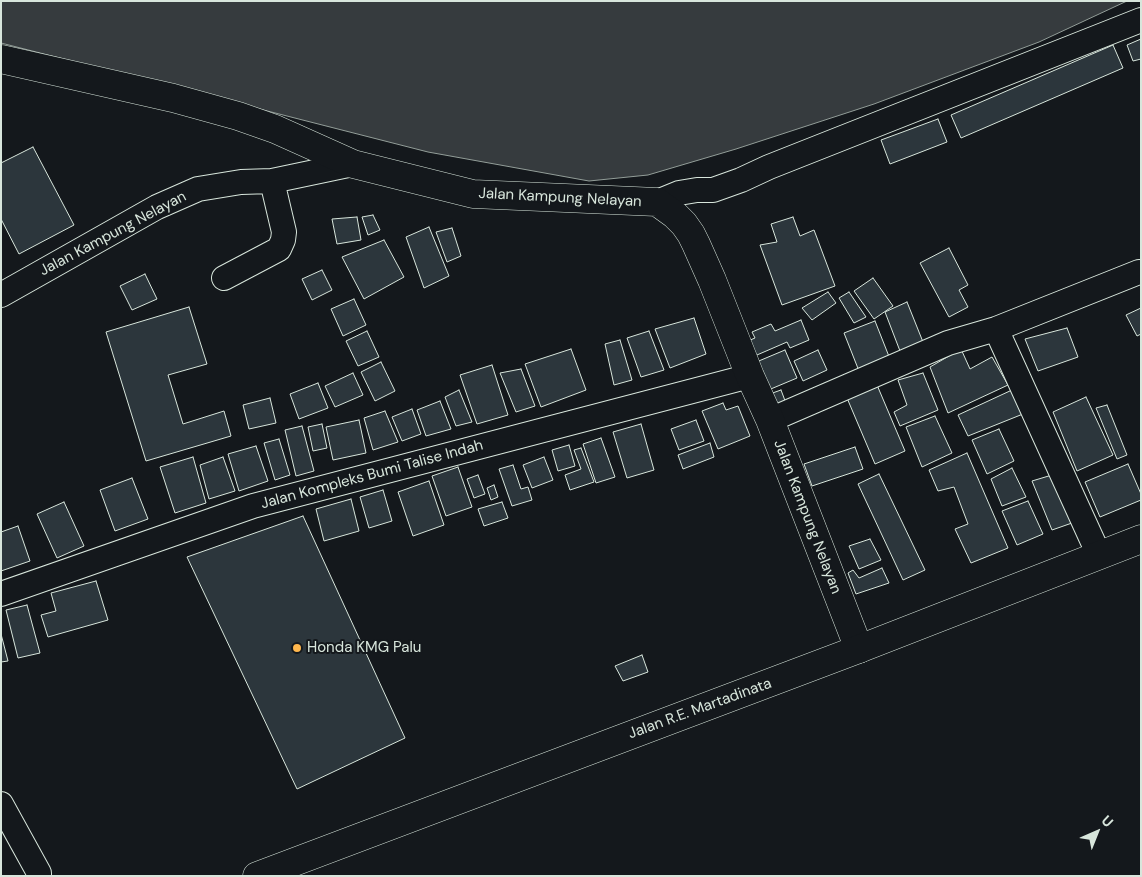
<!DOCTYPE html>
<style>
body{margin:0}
#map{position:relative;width:1142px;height:877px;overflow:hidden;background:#14181c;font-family:"DM Sans",sans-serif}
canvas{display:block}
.frame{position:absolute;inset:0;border:2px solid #d8e6dc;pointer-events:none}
.north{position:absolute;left:1072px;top:807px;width:50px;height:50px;-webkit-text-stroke:4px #14181c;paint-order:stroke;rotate:44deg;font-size:14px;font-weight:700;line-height:20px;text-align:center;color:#d8e6dc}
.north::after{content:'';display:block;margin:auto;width:18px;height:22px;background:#d8e6dc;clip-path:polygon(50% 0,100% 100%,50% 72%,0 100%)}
</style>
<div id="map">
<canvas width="1142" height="877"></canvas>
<div class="frame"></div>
<div class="north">U</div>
</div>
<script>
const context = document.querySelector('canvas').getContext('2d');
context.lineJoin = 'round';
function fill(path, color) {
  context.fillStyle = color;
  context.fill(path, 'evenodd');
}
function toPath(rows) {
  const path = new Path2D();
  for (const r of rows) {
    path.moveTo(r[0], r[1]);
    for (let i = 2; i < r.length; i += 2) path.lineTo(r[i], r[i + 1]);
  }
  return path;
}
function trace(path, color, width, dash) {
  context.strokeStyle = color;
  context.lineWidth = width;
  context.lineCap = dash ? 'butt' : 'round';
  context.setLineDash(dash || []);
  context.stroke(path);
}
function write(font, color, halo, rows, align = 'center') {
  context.font = font + ' "DM Sans",sans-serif';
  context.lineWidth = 4;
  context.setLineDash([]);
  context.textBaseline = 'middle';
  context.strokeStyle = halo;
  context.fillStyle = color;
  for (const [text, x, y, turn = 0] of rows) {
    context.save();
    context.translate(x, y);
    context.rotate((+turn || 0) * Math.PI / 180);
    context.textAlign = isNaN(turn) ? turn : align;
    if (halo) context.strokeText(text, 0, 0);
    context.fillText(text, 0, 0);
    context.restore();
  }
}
const water = toPath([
 [1,1,1127,1,1039,42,874,104,736,149,648,175,589,181,428,152,1,43,1,1]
]);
const building = toPath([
 [1141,39,1141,59,1133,61,1127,45,1141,39],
 [1113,45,1123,68,961,138,951,115,1113,45],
 [938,119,947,142,890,164,881,140,938,119],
 [33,147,74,225,19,254,1,219,1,163,33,147],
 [373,215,380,230,368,235,362,217,373,215],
 [357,217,361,240,337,244,332,219,357,217],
 [793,217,800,236,814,230,835,286,782,305,760,245,777,242,771,224,793,217],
 [429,227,449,276,424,288,406,237,429,227],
 [452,228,461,256,447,262,436,232,452,228],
 [384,240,404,277,364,299,342,257,384,240],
 [949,248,968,285,959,290,968,307,949,317,920,263,949,248],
 [322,270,332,290,312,300,302,279,322,270],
 [145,274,157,299,132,310,120,286,145,274],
 [873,278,893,306,874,319,854,291,873,278],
 [828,292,836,303,812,320,802,308,828,292],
 [849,292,866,317,854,323,839,298,849,292],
 [354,299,366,325,343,336,331,309,354,299],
 [907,302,923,342,900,351,885,312,907,302],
 [189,307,207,364,168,375,183,424,224,411,231,436,146,461,106,332,189,307],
 [1141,308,1141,334,1137,336,1126,315,1141,308],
 [694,318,706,354,670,368,655,329,694,318],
 [801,320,809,340,790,348,787,342,750,358,743,343,755,338,752,332,771,324,775,331,801,320],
 [875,321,890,359,859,371,844,333,875,321],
 [1067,328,1078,357,1038,371,1025,339,1067,328],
 [367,331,379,357,358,366,346,341,367,331],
 [649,331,664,370,641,377,627,338,649,331],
 [620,340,632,380,614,385,605,344,620,340],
 [571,349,586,390,541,407,525,364,571,349],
 [961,349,970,369,992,357,1008,385,948,413,930,367,961,349],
 [785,350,797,378,766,391,754,363,785,350],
 [818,350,827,370,803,381,794,361,818,350],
 [381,362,395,391,375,401,361,372,381,362],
 [492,365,508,415,477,424,460,375,492,365],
 [521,369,535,406,516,412,500,373,521,369],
 [353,373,363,395,335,407,325,386,353,373],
 [923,373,938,410,900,426,894,412,907,405,898,380,923,373],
 [318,383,328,408,299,419,290,394,318,383],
 [877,385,905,451,875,464,847,398,877,385],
 [459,390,472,422,456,426,445,397,459,390],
 [781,390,787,406,773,411,767,395,781,390],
 [1012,390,1023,414,968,436,958,415,1012,390],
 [1086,397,1113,455,1077,471,1053,412,1086,397],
 [270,398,276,423,249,429,243,405,270,398],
 [440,401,451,429,426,436,417,410,440,401],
 [723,403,726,410,738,406,750,436,718,449,702,411,723,403],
 [1107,405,1127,455,1117,459,1096,408,1107,405],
 [412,409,421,434,402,441,392,417,412,409],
 [385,411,398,442,373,450,364,418,385,411],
 [935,416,952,453,922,467,906,427,935,416],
 [359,420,366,453,333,460,326,427,359,420],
 [696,420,704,441,679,450,671,429,696,420],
 [322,424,327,448,313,451,308,427,322,424],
 [641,424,654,470,627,478,613,432,641,424],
 [302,426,314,471,296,476,285,430,302,426],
 [999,429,1014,461,987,474,972,440,999,429],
 [601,438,615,477,596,483,583,444,601,438],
 [279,439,290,475,275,480,264,443,279,439],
 [710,443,714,457,683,469,678,455,710,443],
 [569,445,575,466,558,471,552,450,569,445],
 [256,446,268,481,239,491,228,454,256,446],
 [855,447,863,469,812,486,804,464,855,447],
 [581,448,594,482,570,490,565,475,581,469,574,450,581,448],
 [967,453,1008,548,971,563,955,529,968,524,954,487,938,491,929,470,967,453],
 [193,457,206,503,175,513,160,467,193,457],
 [223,457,235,491,209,499,200,465,223,457],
 [544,457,553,480,532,488,523,465,544,457],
 [1128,464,1141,494,1141,500,1100,517,1085,482,1128,464],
 [513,465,521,489,528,487,532,500,512,506,499,469,513,465],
 [458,467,472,507,446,516,432,476,458,467],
 [1012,468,1026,497,1002,506,991,479,1012,468],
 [879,474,925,570,903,580,858,484,879,474],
 [478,475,485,494,474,498,467,479,478,475],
 [1052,475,1072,523,1052,530,1032,481,1052,475],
 [132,478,148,519,115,531,100,490,132,478],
 [429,481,444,525,413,536,398,492,429,481],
 [494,485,498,497,491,500,487,488,494,485],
 [383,490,392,521,369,528,360,497,383,490],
 [351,499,359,531,324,541,316,509,351,499],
 [1028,501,1043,534,1017,545,1002,511,1028,501],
 [64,502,84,546,57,558,37,514,64,502],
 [502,502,508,518,484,526,478,509,502,502],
 [303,516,405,738,297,789,187,557,303,516],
 [18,526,30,561,1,571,1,532,18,526],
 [870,539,881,560,859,569,849,546,870,539],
 [882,568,889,583,856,594,848,573,853,570,859,578,882,568],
 [96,581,108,620,48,637,41,615,56,611,51,593,96,581],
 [27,605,40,653,18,658,6,610,27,605],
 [1,634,8,661,1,662,1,634],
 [642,655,648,672,623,681,615,666,642,655]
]);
const minor = toPath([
 [657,202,679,193,697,190,713,190,741,180,769,167,1141,20],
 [224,278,279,249,283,240,284,232,272,181],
 [1,295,157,207,198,189,241,182,272,181,353,164],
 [996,329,1099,555],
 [770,420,948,343,996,329,1139,272],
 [1,594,253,506,750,376],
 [1,804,39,873,39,876]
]);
const major = toPath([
 [1,59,173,98,238,116,275,129,353,164,473,194,657,202,675,215,684,224,691,234,696,244,712,280,750,376,770,420,859,649]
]);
const highway = toPath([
 [257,876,859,649,1141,539]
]);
const markers = [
 [297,648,5,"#ffb74d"]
];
const streetNames = [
 ["Jalan Kampung Nelayan",560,198,3],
 ["Jalan Kampung Nelayan",113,234,-28],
 ["Jalan Kompleks Bumi Talise Indah",372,475,-15],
 ["Jalan Kampung Nelayan",807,517,69],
 ["Jalan R.E. Martadinata",700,709,-20]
];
const poiNames = [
 ["Honda KMG Palu",307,648]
];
fill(water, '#363b3e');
trace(water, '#939e99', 1);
fill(building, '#2c363c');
trace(building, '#d8e6dc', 1);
trace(minor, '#d8e6dc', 26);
trace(major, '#d8e6dc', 29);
trace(highway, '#d8e6dc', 29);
trace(minor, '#14181c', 24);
trace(major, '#14181c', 28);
trace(highway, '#14181c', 28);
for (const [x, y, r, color] of markers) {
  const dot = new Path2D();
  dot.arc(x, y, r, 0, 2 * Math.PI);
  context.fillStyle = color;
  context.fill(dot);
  trace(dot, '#14181c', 2);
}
write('15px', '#d8e6dc', '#14181c', streetNames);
write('15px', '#d8e6dc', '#14181c', poiNames, 'left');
</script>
